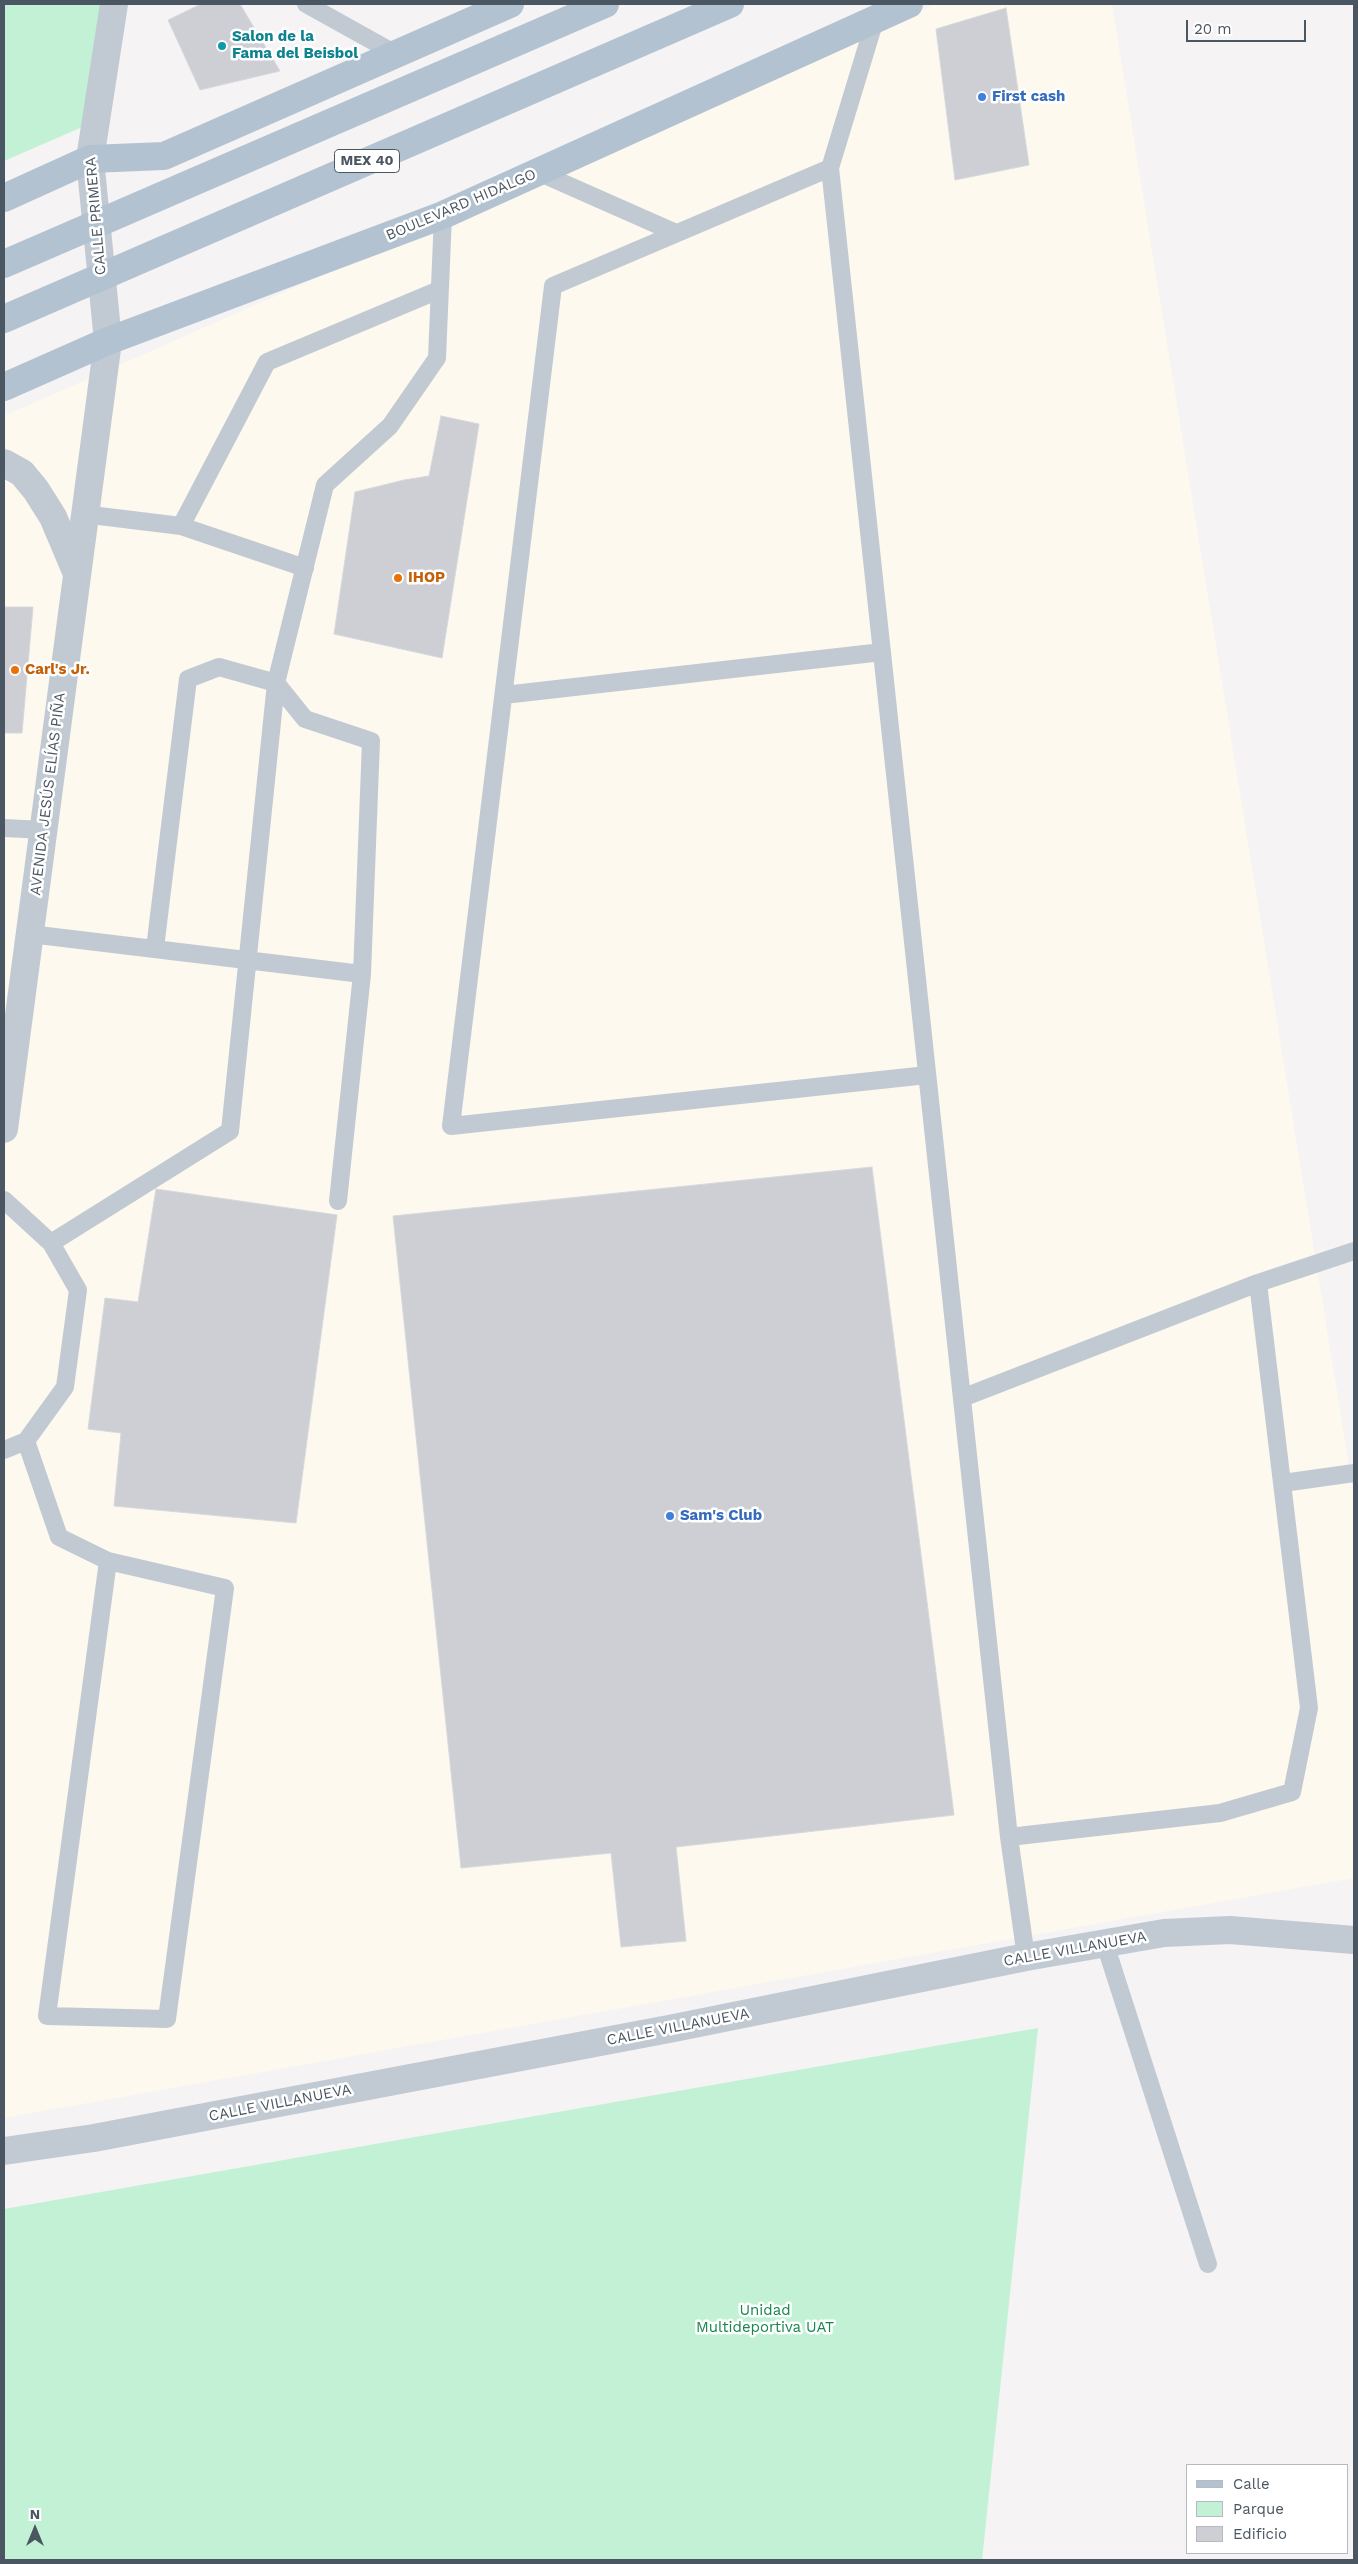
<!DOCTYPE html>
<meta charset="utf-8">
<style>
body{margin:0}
#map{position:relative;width:1358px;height:2564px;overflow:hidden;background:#f5f3f3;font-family:"Work Sans",sans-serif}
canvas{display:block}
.frame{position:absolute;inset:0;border:5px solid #4a5661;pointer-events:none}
.legend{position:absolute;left:1186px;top:2464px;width:162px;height:90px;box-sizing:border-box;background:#fff;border:1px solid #b7bbc0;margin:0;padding:6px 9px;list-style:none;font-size:15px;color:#4a5661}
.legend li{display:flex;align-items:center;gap:10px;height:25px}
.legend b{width:25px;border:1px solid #b7bbc0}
.north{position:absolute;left:10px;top:2504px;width:50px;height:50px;-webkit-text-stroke:4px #fff;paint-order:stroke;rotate:0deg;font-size:14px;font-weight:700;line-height:20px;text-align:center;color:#4a5661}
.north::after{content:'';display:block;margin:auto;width:18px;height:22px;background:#4a5661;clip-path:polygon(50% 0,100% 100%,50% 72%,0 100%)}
.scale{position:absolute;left:1186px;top:20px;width:120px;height:22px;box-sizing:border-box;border:2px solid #4a5661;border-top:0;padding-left:6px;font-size:15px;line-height:18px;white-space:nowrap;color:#4a5661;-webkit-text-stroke:4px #fff;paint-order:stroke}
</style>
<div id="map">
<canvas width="1358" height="2564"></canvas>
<div class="frame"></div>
<ul class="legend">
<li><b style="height:6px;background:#b3c2d1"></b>Calle</li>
<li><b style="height:14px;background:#c3f1d5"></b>Parque</li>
<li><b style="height:14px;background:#cdcfd5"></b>Edificio</li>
</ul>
<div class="north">N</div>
<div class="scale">20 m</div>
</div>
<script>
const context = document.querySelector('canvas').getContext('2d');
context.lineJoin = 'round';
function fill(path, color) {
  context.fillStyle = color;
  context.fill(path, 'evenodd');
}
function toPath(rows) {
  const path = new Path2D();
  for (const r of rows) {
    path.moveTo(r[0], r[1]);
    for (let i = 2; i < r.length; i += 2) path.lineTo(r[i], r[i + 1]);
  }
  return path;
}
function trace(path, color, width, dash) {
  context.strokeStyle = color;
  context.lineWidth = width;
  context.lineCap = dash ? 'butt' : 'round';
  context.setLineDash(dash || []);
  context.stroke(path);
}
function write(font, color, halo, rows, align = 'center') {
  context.font = font + ' "Work Sans",sans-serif';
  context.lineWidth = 5;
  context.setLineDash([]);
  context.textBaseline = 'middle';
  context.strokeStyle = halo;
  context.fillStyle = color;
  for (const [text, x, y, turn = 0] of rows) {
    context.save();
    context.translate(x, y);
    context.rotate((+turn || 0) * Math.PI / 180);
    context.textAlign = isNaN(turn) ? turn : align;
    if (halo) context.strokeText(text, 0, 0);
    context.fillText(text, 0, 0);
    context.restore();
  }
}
const commercial = toPath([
 [936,4,1112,4,1354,1496,1354,1878,4,2118,4,416]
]);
const green = toPath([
 [4,4,123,4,110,115,4,161],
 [1038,2028,982,2560,4,2560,4,2209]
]);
const building = toPath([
 [201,4,240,4,280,71,200,90,168,20,201,4],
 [1006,8,1029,165,955,180,936,29,1006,8],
 [441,416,479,424,442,658,334,634,355,492,404,480,429,476,441,416],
 [4,607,33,607,22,733,4,733,4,607],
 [872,1167,954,1815,676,1847,686,1941,621,1947,611,1853,461,1868,393,1216,872,1167],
 [156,1189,337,1215,296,1523,114,1506,121,1433,88,1429,105,1298,138,1302,156,1189]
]);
const service = toPath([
 [306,4,396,54],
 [875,20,830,168,1009,1837,1026,1957],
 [830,168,553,286,451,1126,927,1075],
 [538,172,676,233],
 [83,514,181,526,305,568],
 [181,526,267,362,439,290],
 [504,695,882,652],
 [4,828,44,830],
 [30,934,362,974],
 [155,948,188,679,219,667,276,683,305,719,371,741,362,974,338,1201],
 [4,1200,51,1243,78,1290,65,1387,26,1441,4,1450],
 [51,1243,230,1131,276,683,325,485,390,426,437,358,443,215],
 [962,1398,1258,1283,1354,1251],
 [26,1441,59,1537,108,1561,225,1588,167,2019,47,2016,108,1561],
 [1283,1483,1354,1473],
 [1009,1837,1220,1813,1292,1792,1309,1708,1258,1283],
 [1105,1944,1208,2264]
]);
const minor = toPath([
 [108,341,90,159,114,4],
 [4,2151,94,2138,674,2028,1026,1957,1164,1933,1230,1930,1354,1940]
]);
const tertiary = toPath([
 [4,463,22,473,36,490,53,517,75,569],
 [4,1129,108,341]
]);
const primary = toPath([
 [4,198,90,159,164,156,510,4],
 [4,264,605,4],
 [4,319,730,4],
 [4,387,108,341,443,215,909,4]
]);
const markers = [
 [222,46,5,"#0f9aa8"],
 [982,97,5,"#3f7fe0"],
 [398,578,5,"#e8710a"],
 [15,670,5,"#e8710a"],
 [670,1516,5,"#3f7fe0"]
];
const shields = [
 [367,161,65]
];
const shieldNames = [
 ["MEX 40",367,161]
];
const cultureNames = [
 ["Salon de la",232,37],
 ["Fama del Beisbol",232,54]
];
const shopNames = [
 ["First cash",992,97],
 ["Sam's Club",680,1516]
];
const streetNames = [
 ["BOULEVARD HIDALGO",461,205,-23],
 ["CALLE PRIMERA",96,216,-95],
 ["AVENIDA JESÚS ELÍAS PIÑA",48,794,-83],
 ["CALLE VILLANUEVA",1075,1949,-10],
 ["CALLE VILLANUEVA",678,2027,-11],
 ["CALLE VILLANUEVA",280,2103,-11]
];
const foodNames = [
 ["IHOP",408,578],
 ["Carl's Jr.",25,670]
];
const parkNames = [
 ["Unidad",765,2311],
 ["Multideportiva UAT",765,2328]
];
fill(commercial, '#fdf9ef');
fill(green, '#c3f1d5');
fill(building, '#cdcfd5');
trace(building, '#d7d9de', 1);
trace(service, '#c1cad2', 18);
trace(minor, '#c1cad2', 28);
trace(tertiary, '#c1cad2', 28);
trace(primary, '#b3c2d1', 28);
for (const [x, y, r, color] of markers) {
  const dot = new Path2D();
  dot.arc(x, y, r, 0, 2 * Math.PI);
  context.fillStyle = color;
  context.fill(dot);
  trace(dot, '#fff', 2);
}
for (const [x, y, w] of shields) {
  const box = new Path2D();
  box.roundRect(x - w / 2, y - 11.5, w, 23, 4);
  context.fillStyle = '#fff';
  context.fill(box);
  trace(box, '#4a5661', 1);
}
write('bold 14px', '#4a5661', null, shieldNames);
write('bold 15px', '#0d838f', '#fff', cultureNames, 'left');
write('bold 15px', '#366cbe', '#fff', shopNames, 'left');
write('15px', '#4a5661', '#fff', streetNames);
write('bold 15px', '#c56008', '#fff', foodNames, 'left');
write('15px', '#17864f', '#fff', parkNames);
</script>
